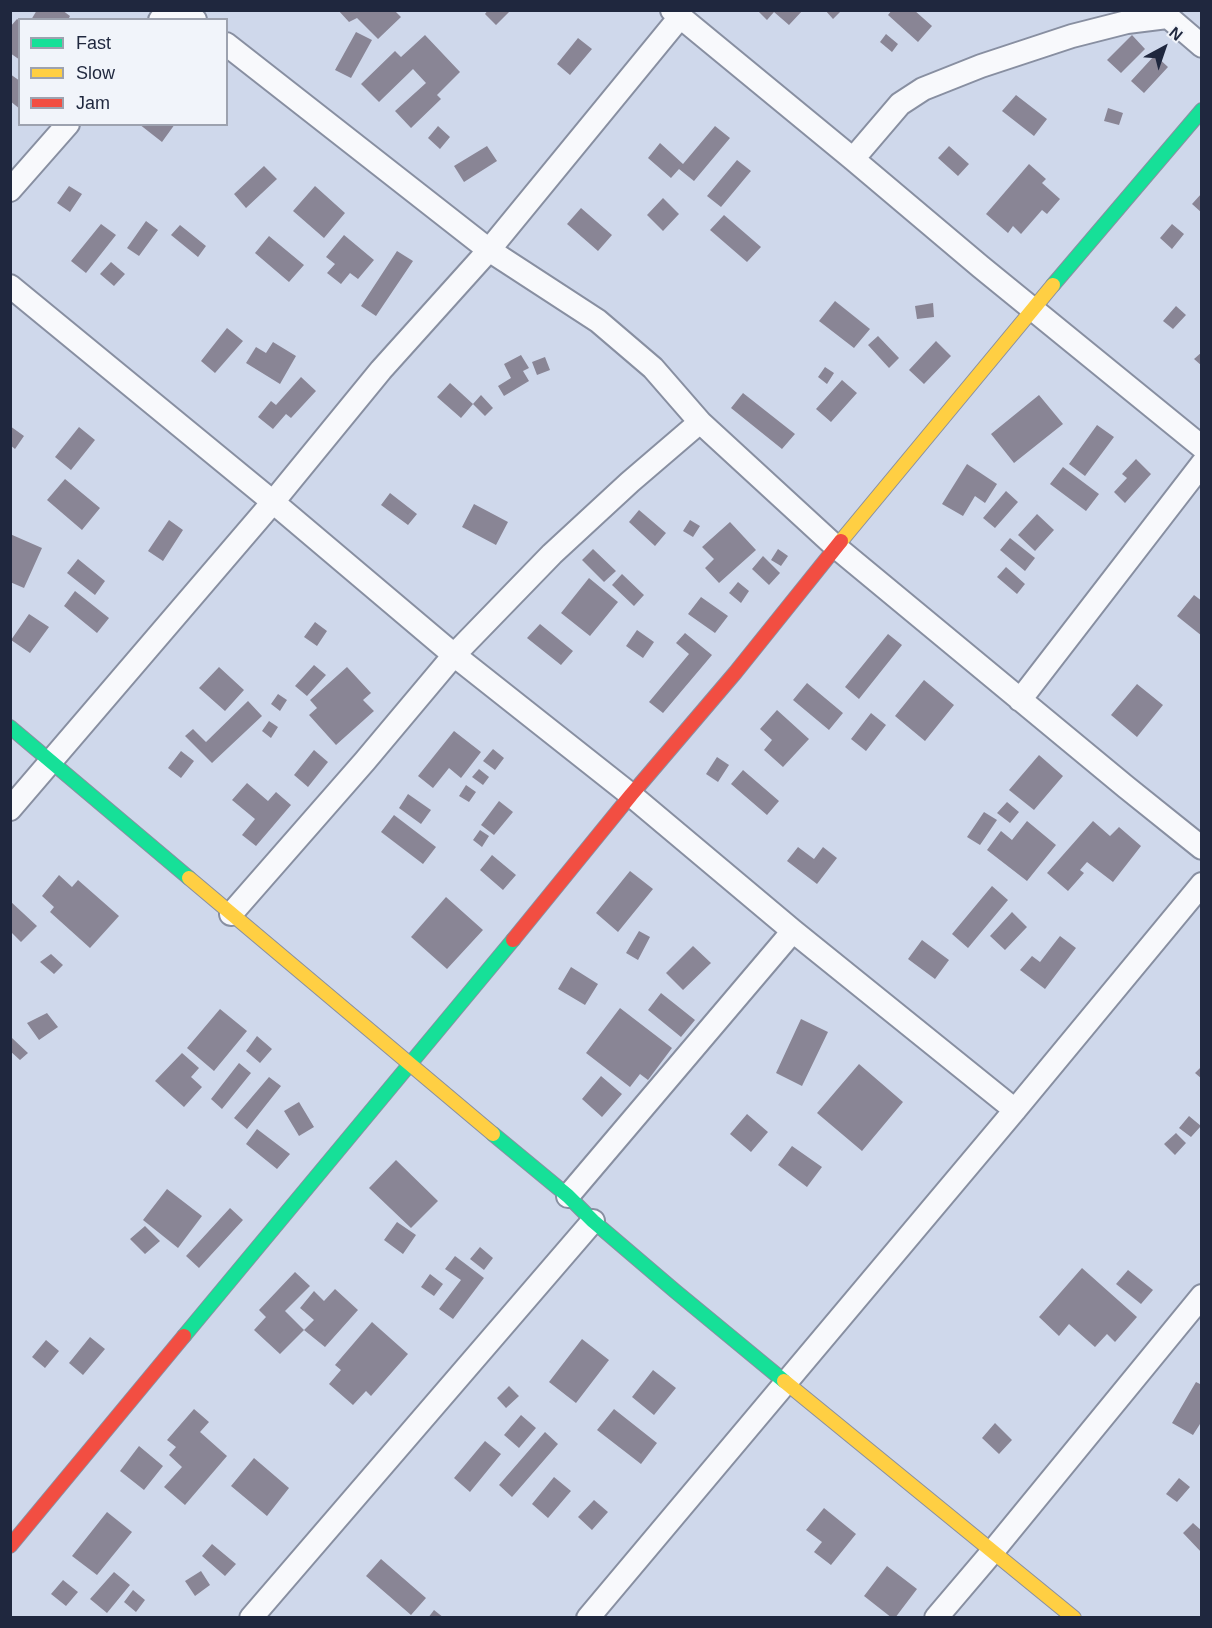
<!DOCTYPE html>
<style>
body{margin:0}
#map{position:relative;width:1212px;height:1628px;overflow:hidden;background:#cfd8eb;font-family:Arial,sans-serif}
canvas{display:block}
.frame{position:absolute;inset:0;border:12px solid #1f273e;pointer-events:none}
.legend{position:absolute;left:18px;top:18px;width:210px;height:108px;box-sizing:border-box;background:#f1f4fa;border:2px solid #9da2af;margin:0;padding:8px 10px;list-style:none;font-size:18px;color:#1f273e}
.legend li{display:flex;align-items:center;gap:12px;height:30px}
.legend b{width:30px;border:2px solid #9da2af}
.north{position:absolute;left:1134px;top:18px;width:60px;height:60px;-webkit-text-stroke:4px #f1f4fa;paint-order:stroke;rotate:40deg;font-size:16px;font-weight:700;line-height:24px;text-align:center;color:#1f273e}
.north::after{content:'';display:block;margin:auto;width:21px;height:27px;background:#1f273e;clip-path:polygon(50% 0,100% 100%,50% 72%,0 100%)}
</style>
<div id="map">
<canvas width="1212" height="1628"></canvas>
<div class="frame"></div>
<ul class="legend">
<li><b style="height:8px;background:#16e098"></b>Fast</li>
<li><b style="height:8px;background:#ffcf43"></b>Slow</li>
<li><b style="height:8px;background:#f24e42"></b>Jam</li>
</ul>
<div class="north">N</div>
</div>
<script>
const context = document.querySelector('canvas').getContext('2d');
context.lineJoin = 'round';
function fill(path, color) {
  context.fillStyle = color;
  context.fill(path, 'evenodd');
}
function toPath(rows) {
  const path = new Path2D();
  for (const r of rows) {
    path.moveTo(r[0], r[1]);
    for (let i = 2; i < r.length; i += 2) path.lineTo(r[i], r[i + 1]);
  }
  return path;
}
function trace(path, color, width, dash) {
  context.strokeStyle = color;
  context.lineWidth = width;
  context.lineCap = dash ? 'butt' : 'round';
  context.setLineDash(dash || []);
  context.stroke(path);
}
const building = toPath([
 [37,10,62,10,70,16,68,20,31,20],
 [338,10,394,10,401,17,378,39,357,18,349,22],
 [488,10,511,10,496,25,485,14],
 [757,10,803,10,789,25,774,12,767,20],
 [825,10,842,10,833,19],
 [892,10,914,10,932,26,918,42,888,15],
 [17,19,20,21,20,60,10,53,10,27],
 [356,32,372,40,351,78,335,70],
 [886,34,898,44,892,52,880,42],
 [425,35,460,72,437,95,441,99,411,128,395,111,426,83,413,69,379,102,361,84,395,51,401,57],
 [1132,35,1145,49,1121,73,1107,60],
 [578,38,592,49,570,75,557,64],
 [1155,55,1168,67,1144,93,1131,81],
 [10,74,20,81,20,109,10,101],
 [1016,95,1047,119,1034,136,1002,111],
 [1108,108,1123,113,1119,125,1104,121],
 [139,124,175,124,162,142],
 [438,126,450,137,440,149,428,138],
 [715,126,730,138,694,181,679,169,671,178,648,158,660,143,683,164],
 [487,146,497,161,464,182,454,166],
 [949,146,969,164,958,176,938,158],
 [737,160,751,171,721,207,707,196],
 [1029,164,1046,179,1042,183,1060,199,1047,214,1042,210,1021,234,1013,226,1008,233,986,214],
 [264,166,277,179,246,208,234,194],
 [69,186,82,194,70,212,57,203],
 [315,186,345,213,324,238,293,211],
 [1202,193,1202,213,1192,204],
 [663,198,679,214,663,231,647,215],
 [581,208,612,235,598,251,567,224],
 [724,215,761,247,747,262,710,230],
 [146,221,158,230,139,256,127,248],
 [101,224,116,235,86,273,71,261],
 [1172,224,1184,234,1172,249,1160,238],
 [180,225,206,246,198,257,171,235],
 [344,235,374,260,358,279,350,273,341,284,327,273,335,264,326,257],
 [269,236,304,265,289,282,255,253],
 [397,251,413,261,376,316,361,306],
 [111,262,125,274,114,286,100,274],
 [835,301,870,329,854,348,819,321],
 [933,303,934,317,917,319,915,306],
 [1176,306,1186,315,1173,329,1163,321],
 [227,328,243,341,215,373,201,361],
 [878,336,899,358,889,368,868,345],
 [936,341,951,356,924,384,909,370],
 [273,342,296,356,280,384,246,363,256,347,266,353],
 [1202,352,1202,366,1194,359],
 [521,355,529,368,523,371,529,381,504,396,498,386,511,378,504,364],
 [545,357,550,370,537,375,532,362],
 [825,367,834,373,827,384,818,377],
 [301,377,316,391,291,418,286,414,273,429,258,417,271,401,276,405],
 [842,380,857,393,831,422,816,409],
 [450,383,473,404,461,418,437,397],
 [743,393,795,434,782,449,731,408],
 [481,395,493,408,485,416,473,404],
 [1039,395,1063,424,1014,463,991,434],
 [1097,425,1114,437,1085,476,1069,464],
 [10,426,24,436,15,449,10,445],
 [79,427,95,440,71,470,55,457],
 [1136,459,1151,474,1125,503,1114,492,1127,478,1122,474],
 [967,464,997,484,985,503,975,496,963,516,942,504],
 [1063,467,1099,494,1086,511,1050,484],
 [65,479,100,508,82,530,47,500],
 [1006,491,1018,502,995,528,983,518],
 [390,493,417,514,408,525,381,505],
 [474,504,508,522,496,545,462,527],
 [639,510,666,533,655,546,629,522],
 [1037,514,1054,530,1035,551,1018,535],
 [169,520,183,530,163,561,148,551],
 [690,520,700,526,693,537,683,531],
 [730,522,756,550,719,583,705,568,714,559,702,547],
 [10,534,42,548,24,588,10,582],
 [1010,538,1035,558,1025,571,1000,550],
 [593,549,616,571,604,582,582,560],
 [778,549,788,556,781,566,771,560],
 [763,556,780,573,769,585,752,569],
 [78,559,105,581,95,595,67,573],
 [1006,567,1025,584,1017,594,997,577],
 [622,574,644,595,634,606,612,585],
 [589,578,618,602,590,636,561,613],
 [738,582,749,591,741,603,729,593],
 [75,591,109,618,97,633,64,606],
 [1194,595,1202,601,1202,636,1177,616],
 [701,597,728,616,715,633,688,614],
 [29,614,49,627,30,653,11,640],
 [315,622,327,631,317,646,304,637],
 [540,624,573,651,561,665,527,638],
 [637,630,654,642,643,658,626,646],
 [685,633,712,655,663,713,649,702,689,654,676,643],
 [888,634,902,645,859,699,845,687],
 [314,665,326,675,307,696,295,686],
 [219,667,244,690,225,711,199,688],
 [347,667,371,693,363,700,374,711,336,745,309,715,317,708,310,700],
 [924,680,954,705,925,741,895,716],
 [807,683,843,713,829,730,793,700],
 [1137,684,1163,705,1137,737,1111,715],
 [278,694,287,700,280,711,271,704],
 [248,701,262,716,212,763,185,736,193,729,206,742],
 [777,710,809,739,783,767,764,750,772,740,760,729],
 [871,713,886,725,866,751,851,739],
 [269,721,278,727,271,738,262,731],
 [454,731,481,752,461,778,449,768,433,788,418,776],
 [493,749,504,758,495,770,483,761],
 [314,750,328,762,308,787,294,775],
 [181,751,194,761,181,778,168,768],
 [1039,755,1063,776,1034,810,1009,790],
 [717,757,729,765,718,782,706,774],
 [479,769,489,777,483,785,472,777],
 [743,770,779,801,767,815,731,784],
 [247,783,268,801,276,792,291,805,256,846,242,835,255,819,232,800],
 [466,785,476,792,469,802,459,796],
 [408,794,431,810,421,824,399,808],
 [499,801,513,812,494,835,481,825],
 [1007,802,1019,812,1010,823,997,813],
 [984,812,997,820,980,845,967,837],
 [394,815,436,847,423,864,381,832],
 [1027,821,1056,845,1027,881,987,850,1001,831,1012,840],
 [1093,821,1110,836,1119,827,1141,846,1113,882,1087,862,1080,870,1084,873,1068,891,1047,873],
 [480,830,489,836,482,847,473,840],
 [798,847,814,859,823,847,837,858,817,884,787,861],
 [492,855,516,875,503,890,480,870],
 [630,871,653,889,618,932,596,913],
 [59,875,72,887,78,880,119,916,90,948,50,912,54,907,42,896],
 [992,886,1008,900,968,948,952,934],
 [446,897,483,930,447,969,411,937],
 [10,901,37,926,21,942,10,931],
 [1012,912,1027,927,1005,950,990,936],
 [639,931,650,937,638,960,626,953],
 [1060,936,1076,948,1045,989,1020,970,1032,956,1040,962],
 [922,940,949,960,935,979,908,959],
 [693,946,711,963,683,990,666,973],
 [51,954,63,965,54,974,40,962],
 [571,967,598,984,585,1005,558,989],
 [661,993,695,1020,681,1037,648,1010],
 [620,1008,672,1048,648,1080,640,1074,630,1087,586,1053],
 [220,1009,247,1031,214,1071,187,1048],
 [47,1013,58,1027,39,1040,27,1023],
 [801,1019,828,1032,802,1086,776,1073],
 [257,1036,272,1049,260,1063,246,1051],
 [12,1038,28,1053,20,1060,10,1051,10,1039],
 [182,1053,199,1068,191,1077,202,1087,184,1107,155,1081],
 [239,1063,251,1073,222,1109,211,1099],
 [859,1064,903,1102,862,1151,817,1113],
 [1202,1066,1202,1079,1195,1073],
 [601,1076,622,1094,602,1117,582,1099],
 [269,1077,281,1086,247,1129,234,1118],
 [299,1102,314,1127,299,1136,284,1111],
 [747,1114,768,1132,751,1152,730,1134],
 [1189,1116,1201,1126,1191,1137,1179,1128],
 [257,1129,290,1154,277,1169,246,1144],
 [1176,1133,1186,1143,1175,1155,1164,1144],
 [792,1146,822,1167,807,1187,778,1165],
 [396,1160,438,1201,411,1228,369,1188],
 [167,1189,202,1216,178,1248,143,1220],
 [230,1208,243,1220,199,1268,186,1256],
 [397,1222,416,1235,403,1254,384,1240],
 [145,1226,160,1241,145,1254,130,1239],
 [480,1247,493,1258,484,1270,470,1259],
 [455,1256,484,1278,453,1319,439,1309,461,1280,445,1269],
 [1082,1268,1137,1317,1115,1342,1107,1334,1095,1347,1069,1324,1059,1336,1039,1317],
 [1128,1270,1153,1290,1141,1304,1116,1284],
 [295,1272,310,1286,285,1311,304,1330,280,1354,254,1330,266,1317,259,1310],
 [430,1274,443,1284,434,1296,421,1287],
 [335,1289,358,1310,325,1347,304,1330,314,1320,300,1308,314,1291,324,1301],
 [372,1322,408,1354,371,1396,366,1391,353,1405,329,1384,341,1370,335,1365],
 [90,1337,105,1349,83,1375,69,1363],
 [582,1339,609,1360,576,1403,549,1382],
 [46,1340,59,1351,45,1368,32,1357],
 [653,1370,676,1388,654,1415,632,1397],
 [1196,1382,1202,1385,1202,1425,1200,1424,1193,1435,1172,1423],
 [509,1386,519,1396,506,1408,497,1398],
 [194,1409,209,1422,200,1432,227,1456,185,1505,164,1487,182,1467,169,1455,176,1447,167,1440],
 [614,1409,657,1443,641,1464,597,1430],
 [521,1415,536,1428,519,1448,504,1435],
 [995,1423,1012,1440,999,1454,982,1438],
 [545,1432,558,1444,512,1497,499,1485],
 [485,1441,501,1454,470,1492,454,1478],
 [139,1446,163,1466,144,1490,120,1471],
 [254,1458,289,1488,267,1516,231,1486],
 [554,1477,571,1491,548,1518,532,1504],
 [1179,1478,1190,1487,1177,1502,1166,1494],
 [594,1500,608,1512,592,1530,578,1517],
 [824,1508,856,1534,831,1565,814,1552,822,1542,806,1530],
 [107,1512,132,1532,97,1575,72,1556],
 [1193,1523,1202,1531,1202,1553,1183,1533],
 [212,1544,236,1564,225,1576,202,1556],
 [381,1559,426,1598,411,1615,366,1576],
 [887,1566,917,1589,895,1618,892,1618,864,1596],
 [201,1571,210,1585,195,1596,185,1581],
 [114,1572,130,1585,107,1613,90,1599],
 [63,1580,78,1592,66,1606,51,1594],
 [133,1590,145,1600,136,1612,124,1602],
 [434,1610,444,1618,428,1618]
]);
const street = toPath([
 [183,10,195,20],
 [672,10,853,159,981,267,1202,447],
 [1160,10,1202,46],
 [160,20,168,10],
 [226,44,489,250,598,321,653,368,700,422,836,547,1126,787,1202,848],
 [853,159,900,104,923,89,981,66,1072,36,1127,22,1167,17],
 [10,190,68,124],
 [10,286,273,502,454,655,631,795,793,931,1015,1110],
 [1020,700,1202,464],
 [10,809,273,502,381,370,489,250,680,17],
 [231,914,365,761,454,655,552,554,630,482,700,422],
 [568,1196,793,931],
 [251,1618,593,1221],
 [588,1618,1015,1110,1202,884],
 [936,1618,993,1551,1202,1296]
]);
const fast = toPath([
 [1053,285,1202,110],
 [10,727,189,878],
 [493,1134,568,1196,593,1221,675,1291,784,1381],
 [184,1336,513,940]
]);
const slow = toPath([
 [841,541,1053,285],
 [189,878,493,1134],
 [784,1381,1074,1618]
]);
const jam = toPath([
 [513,940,631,795,735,673,841,541],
 [10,1546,184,1336]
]);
fill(building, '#898595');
trace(street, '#888fa1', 26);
trace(fast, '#888fa1', 16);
trace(slow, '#888fa1', 16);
trace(jam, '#888fa1', 16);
trace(street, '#f8f9fc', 22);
trace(fast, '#16e098', 14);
trace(slow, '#ffcf43', 14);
trace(jam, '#f24e42', 14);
</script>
